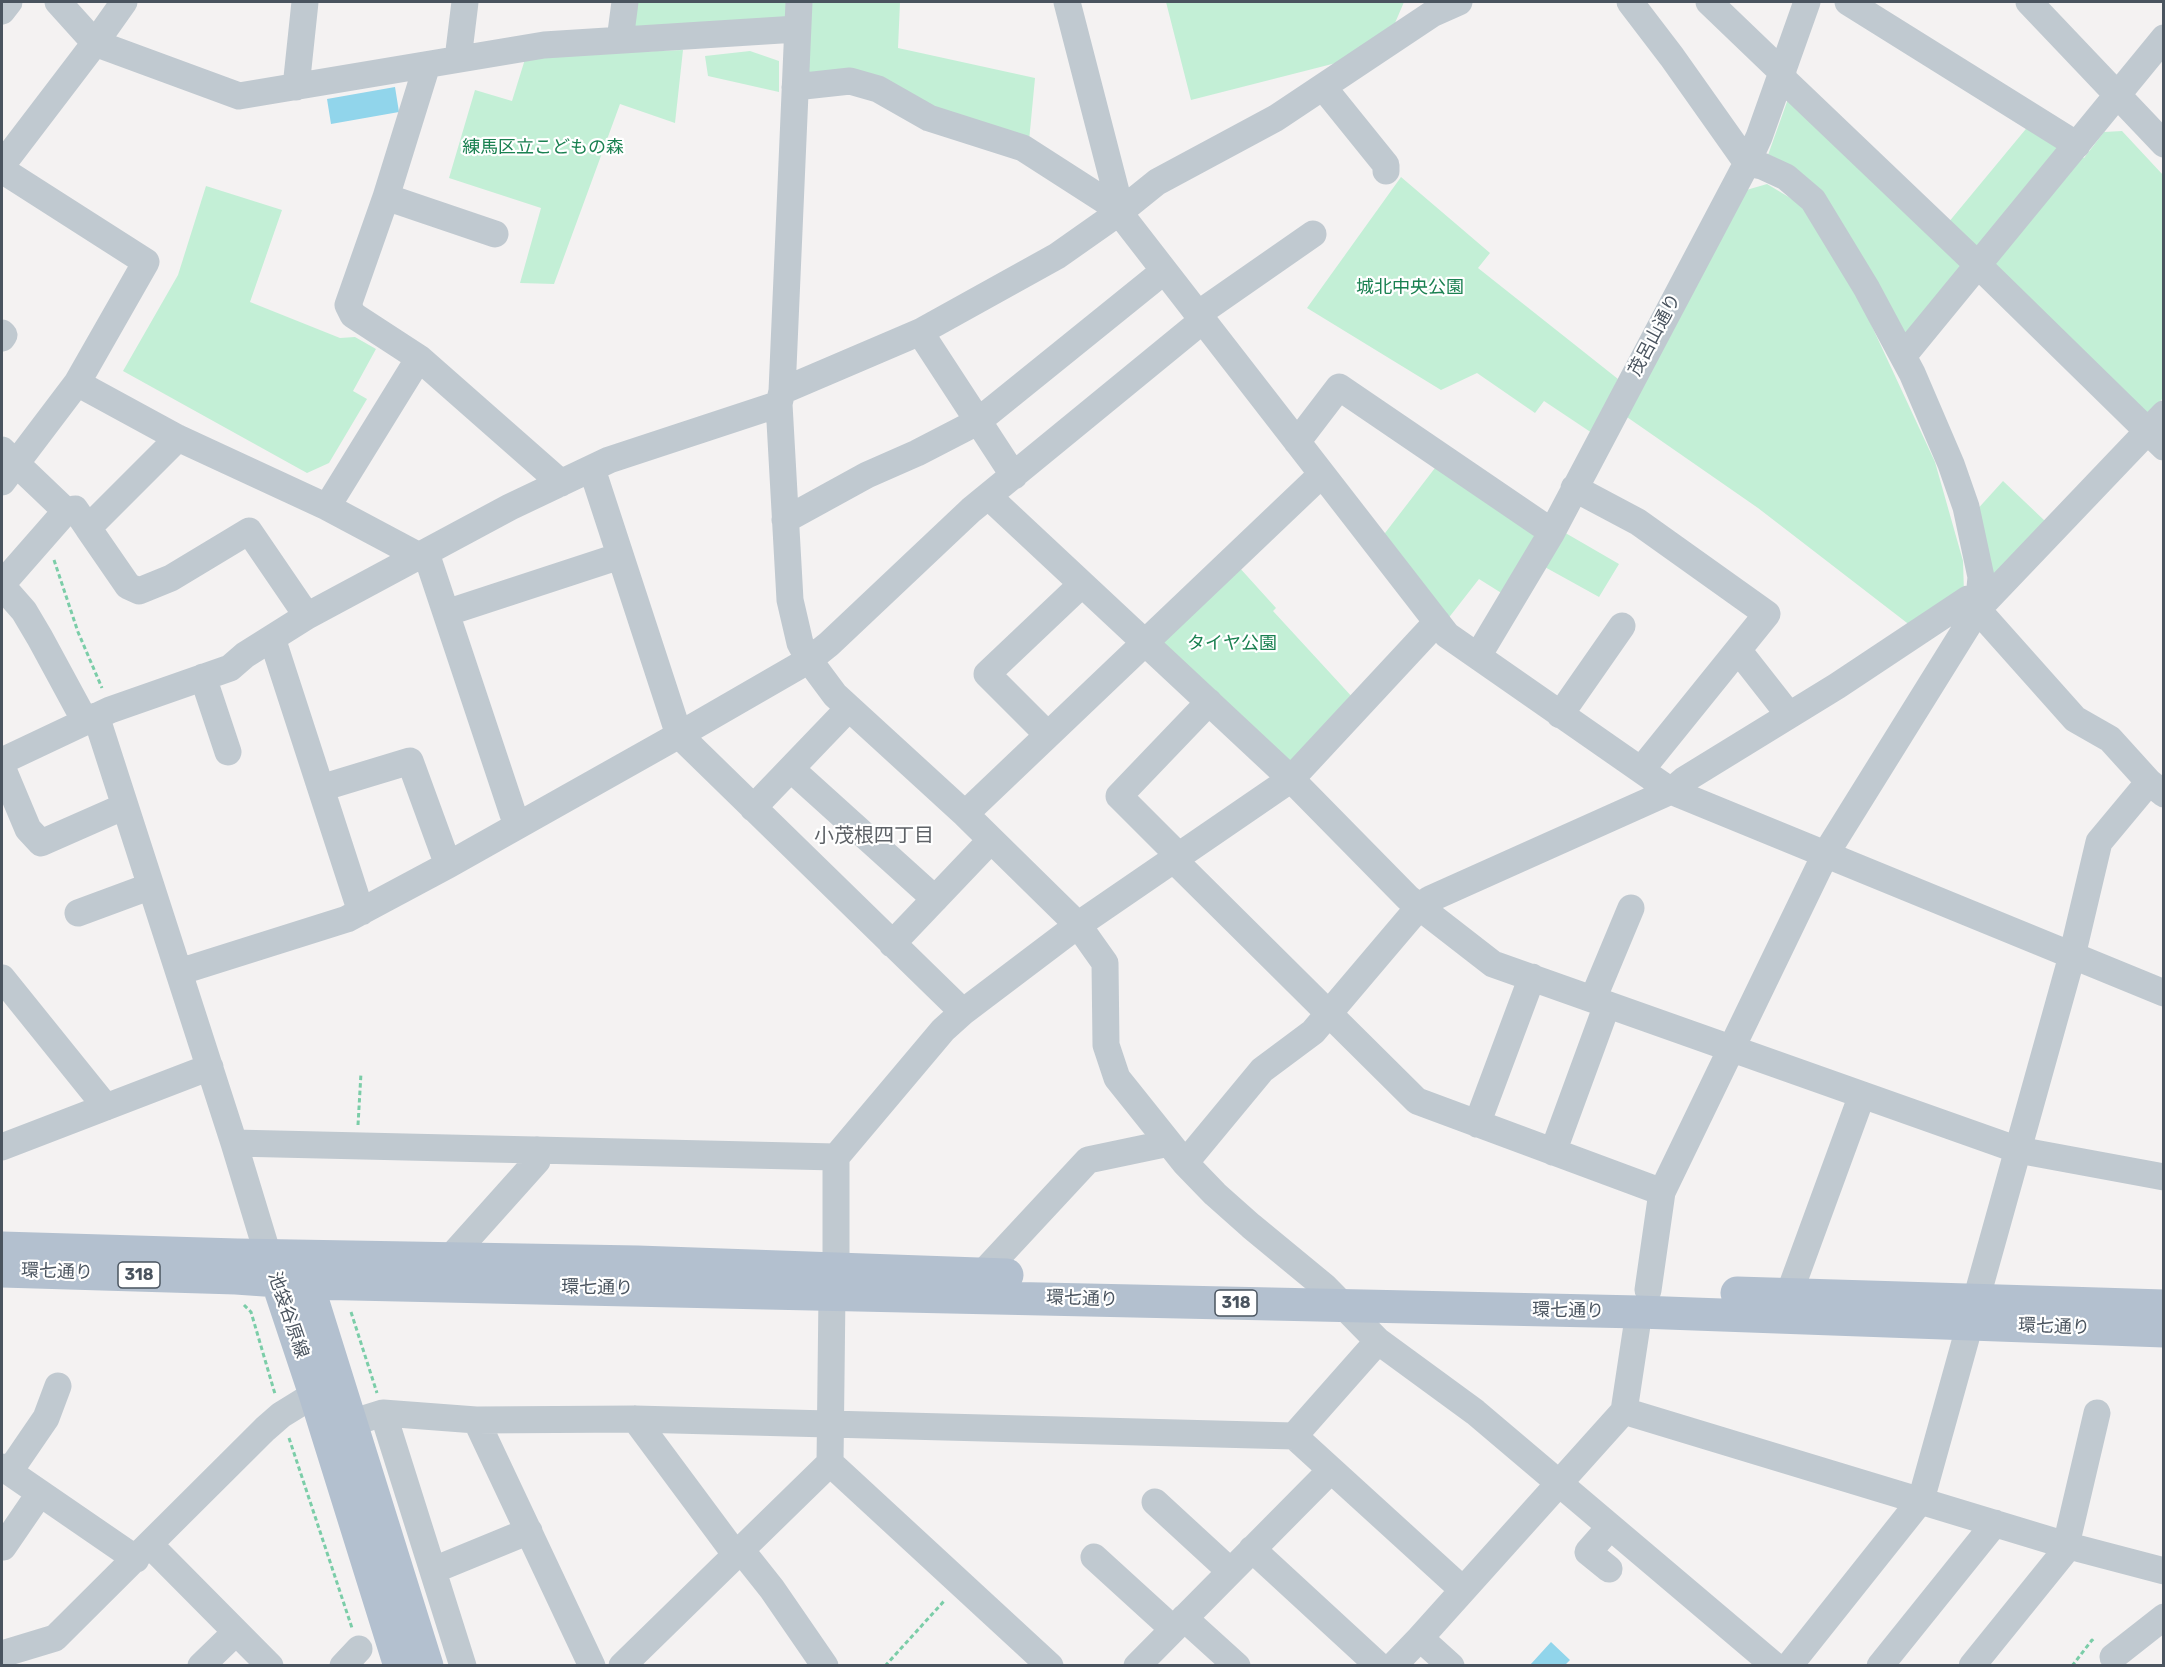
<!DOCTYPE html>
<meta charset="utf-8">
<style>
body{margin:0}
#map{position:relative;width:2165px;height:1667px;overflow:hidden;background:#f4f2f2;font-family:Rubik,sans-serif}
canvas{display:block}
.frame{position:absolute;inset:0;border:3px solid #4a545f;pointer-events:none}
</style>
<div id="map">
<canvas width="2165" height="1667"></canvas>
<div class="frame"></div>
</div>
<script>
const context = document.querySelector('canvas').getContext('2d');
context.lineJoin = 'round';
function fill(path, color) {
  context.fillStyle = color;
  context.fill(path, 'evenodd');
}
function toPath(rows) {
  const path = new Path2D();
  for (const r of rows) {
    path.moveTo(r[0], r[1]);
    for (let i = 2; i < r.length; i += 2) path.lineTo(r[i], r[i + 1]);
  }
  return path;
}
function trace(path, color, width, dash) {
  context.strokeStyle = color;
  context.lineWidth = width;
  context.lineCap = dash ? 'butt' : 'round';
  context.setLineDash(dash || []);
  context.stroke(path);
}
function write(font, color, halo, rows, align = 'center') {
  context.font = font + ' Rubik,"Noto Sans JP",sans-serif';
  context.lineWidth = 4.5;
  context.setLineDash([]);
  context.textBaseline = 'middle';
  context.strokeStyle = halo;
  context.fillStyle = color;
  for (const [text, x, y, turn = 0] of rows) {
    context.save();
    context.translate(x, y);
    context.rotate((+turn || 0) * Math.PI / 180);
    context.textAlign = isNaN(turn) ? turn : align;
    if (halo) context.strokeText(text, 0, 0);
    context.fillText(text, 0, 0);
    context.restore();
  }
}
const green = toPath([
 [632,2,900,2,898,48,1035,78,1029,141,802,80,805,22,627,35],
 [1166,2,1404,2,1395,23,1340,62,1191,100],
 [683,50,675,123,620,104,554,284,520,283,541,208,449,178,475,90,512,101,526,56],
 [750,51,779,61,779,92,708,76,705,56],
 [1788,99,1964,265,1906,336,1768,155],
 [2030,124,2062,144,1975,250,1948,223],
 [2122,131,2163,175,2163,398,2146,417,1988,260,2076,154,2084,158,2104,132],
 [1401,177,1490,253,1478,268,1618,379,1592,433,1544,401,1535,413,1477,373,1441,390,1307,308],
 [1767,184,1802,205,1856,292,1935,462,1963,561,1964,593,1911,626,1758,508,1624,415,1743,191],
 [206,186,282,210,250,302,340,338,355,337,376,349,353,391,367,399,329,463,307,473,123,371,178,275],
 [1438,464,1537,538,1503,594,1479,579,1447,620,1382,537],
 [2003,481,2045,521,1988,581,1974,513],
 [1562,531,1619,564,1599,597,1543,566],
 [1238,566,1276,608,1273,611,1354,699,1295,762,1284,762,1164,651,1164,637]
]);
const water = toPath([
 [395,87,399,112,331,124,327,99],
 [1551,1642,1570,1660,1565,1665,1530,1665]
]);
const path = toPath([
 [54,560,78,632,102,688],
 [358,1125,361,1073],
 [244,1305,251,1312,275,1394],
 [351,1312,377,1393],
 [289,1438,352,1628],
 [885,1666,945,1600],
 [2072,1666,2092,1640,2095,1643]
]);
const minor = toPath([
 [58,2,95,43,239,96,544,45,797,29],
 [799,2,782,391,779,404,790,600,800,643,809,660,835,695,965,814,1078,925,1105,963,1106,1045,1117,1078,1185,1163,1215,1194,1251,1226,1325,1287,1378,1341,1475,1412,1775,1666],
 [1067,2,1121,211,1125,220,1447,635,1671,791,2164,993],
 [1630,2,1672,57,1747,163,1762,166,1786,177,1813,200,1867,289,1912,373,1951,464,1966,507,1981,577,1978,609],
 [1709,2,1783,73],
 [1848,2,2077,145],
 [2029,2,2164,144],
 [2,11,9,2],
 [620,40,625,2],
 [458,59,465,2],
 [1781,77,1977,264,2164,447],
 [296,87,305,2],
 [795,87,850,81,878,89,929,118,1023,148,1121,211],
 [1323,87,1386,165,1386,171],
 [2,165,95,43,124,2],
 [2,170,146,262,77,383,178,438,327,507,419,556],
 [386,197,495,234],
 [1198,314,1313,234],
 [920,332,1014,476],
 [2,333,4,335,2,338],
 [1904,355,2164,38],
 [419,358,561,483],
 [782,391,920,332,1057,256,1121,211,1157,182,1276,118,1432,14,1459,2],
 [178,438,88,528,128,586,139,591,171,578,249,531,307,616],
 [1297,442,1339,387,1552,532],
 [2,450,66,511],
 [592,469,679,735,963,1012],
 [2,482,77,383],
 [1574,488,1638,522,1767,614,1641,770],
 [988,496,1291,779,1408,898,1493,964,2018,1150,2164,1177],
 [327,507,419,358,353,315,348,305,386,197,427,65],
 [785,520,867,475,917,453,977,422,1164,271],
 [426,553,517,826],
 [2,584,66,511,75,509,88,528],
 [2,586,24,611,40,638,85,721],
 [446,613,620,556],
 [272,638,361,912],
 [1738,650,1789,715],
 [1478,656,1552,532,1747,163,1759,137,1807,2],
 [203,677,228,752],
 [1560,715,1622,626],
 [96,716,234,1143,268,1255],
 [1048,735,987,674,1082,584],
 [2,761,110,710,230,668,245,655,307,616,510,507,609,460,779,404],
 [2,767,28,829,41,843,125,806],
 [791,769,935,899],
 [321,788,410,761,448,865],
 [753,808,849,708],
 [965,814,1322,474],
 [1179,856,1119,796,1209,702],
 [1174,860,1417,1101,1662,1192],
 [78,913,151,886],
 [892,944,991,840],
 [179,972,347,919,448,865,679,735,809,660,829,644,971,510,1203,320],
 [2,978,106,1107],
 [1593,999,1631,908],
 [1477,1124,1532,977],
 [234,1143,836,1157],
 [2,1147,210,1067],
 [1553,1152,1607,1005],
 [1185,1163,1262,1070,1313,1032,1419,907,1430,899,1671,791,1684,780,1837,686,1968,599,2075,719,2110,739,2149,782,2164,794],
 [451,1257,537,1161,537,1150],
 [836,1269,836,1157,943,1030,963,1012,1078,925,1291,779,1437,622],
 [982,1274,1088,1160,1169,1143],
 [1648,1290,1662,1192,1825,855,1978,609,2164,414],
 [1789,1294,1862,1095],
 [1976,1300,2072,956,2099,842,2149,782],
 [1624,1411,2069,1546,2164,1571],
 [383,1413,463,1666],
 [635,1419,736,1555],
 [476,1420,592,1666],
 [351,1423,383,1413,476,1420,635,1419,1294,1436,1378,1341],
 [1294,1436,1463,1590],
 [830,1463,1050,1666],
 [2,1467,136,1559],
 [9,1472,46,1418,58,1386],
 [1155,1502,1230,1571],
 [150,1545,270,1666],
 [2066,1545,2097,1413],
 [3,1547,40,1493],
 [1252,1549,1379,1666],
 [741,1550,772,1589,825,1666],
 [1094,1557,1173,1629],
 [1609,1569,1588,1552,1610,1527],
 [434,1570,529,1531],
 [1184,1618,1237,1666],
 [2,1654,55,1638,265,1429,281,1415,315,1394],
 [2113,1657,2164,1617],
 [201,1666,236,1632],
 [343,1666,359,1649],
 [622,1666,830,1463,832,1293],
 [1137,1666,1331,1470],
 [1393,1666,1420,1638],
 [1451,1666,1420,1638,1624,1411,1639,1312],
 [1789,1666,1921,1500,1970,1324],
 [1880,1666,1995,1523],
 [1972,1666,2069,1546]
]);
const major = toPath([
 [2,1248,237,1255,638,1262,1007,1275],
 [271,1262,315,1394,400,1666],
 [2,1271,236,1278,307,1283,1639,1312,2164,1331],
 [291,1272,307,1283,427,1666],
 [1737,1293,2164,1306]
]);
const shields = [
 [139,1275,42],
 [1236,1303,42]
];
const shieldNames = [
 ["318",139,1275],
 ["318",1236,1303]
];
const parkNames = [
 ["練馬区立こどもの森",543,148],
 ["城北中央公園",1410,288],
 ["タイヤ公園",1232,644]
];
const streetNames = [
 ["茂呂山通り",1655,335,-62],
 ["環七通り",57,1272,2],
 ["環七通り",597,1288,1],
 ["環七通り",1082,1299,2],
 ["環七通り",1568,1311,1],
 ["池袋谷原線",288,1315,71],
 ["環七通り",2054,1327,2]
];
const neighbourhoodNames = [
 ["小茂根四丁目",874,836]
];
fill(green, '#c3efd6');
fill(water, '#91d5eb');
trace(path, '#7bcda8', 3, [4.5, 3]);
trace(minor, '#c0c9d0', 27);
trace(major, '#b3c0cf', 33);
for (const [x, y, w] of shields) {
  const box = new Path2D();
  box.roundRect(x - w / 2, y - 13, w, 26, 4.5);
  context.fillStyle = '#fff';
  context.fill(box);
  trace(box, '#4a545f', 1.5);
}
write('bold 16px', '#4a545f', null, shieldNames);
write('18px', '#1a8151', '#fff', parkNames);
write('18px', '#4a545f', '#fff', streetNames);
write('20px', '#5e6267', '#fff', neighbourhoodNames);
</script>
